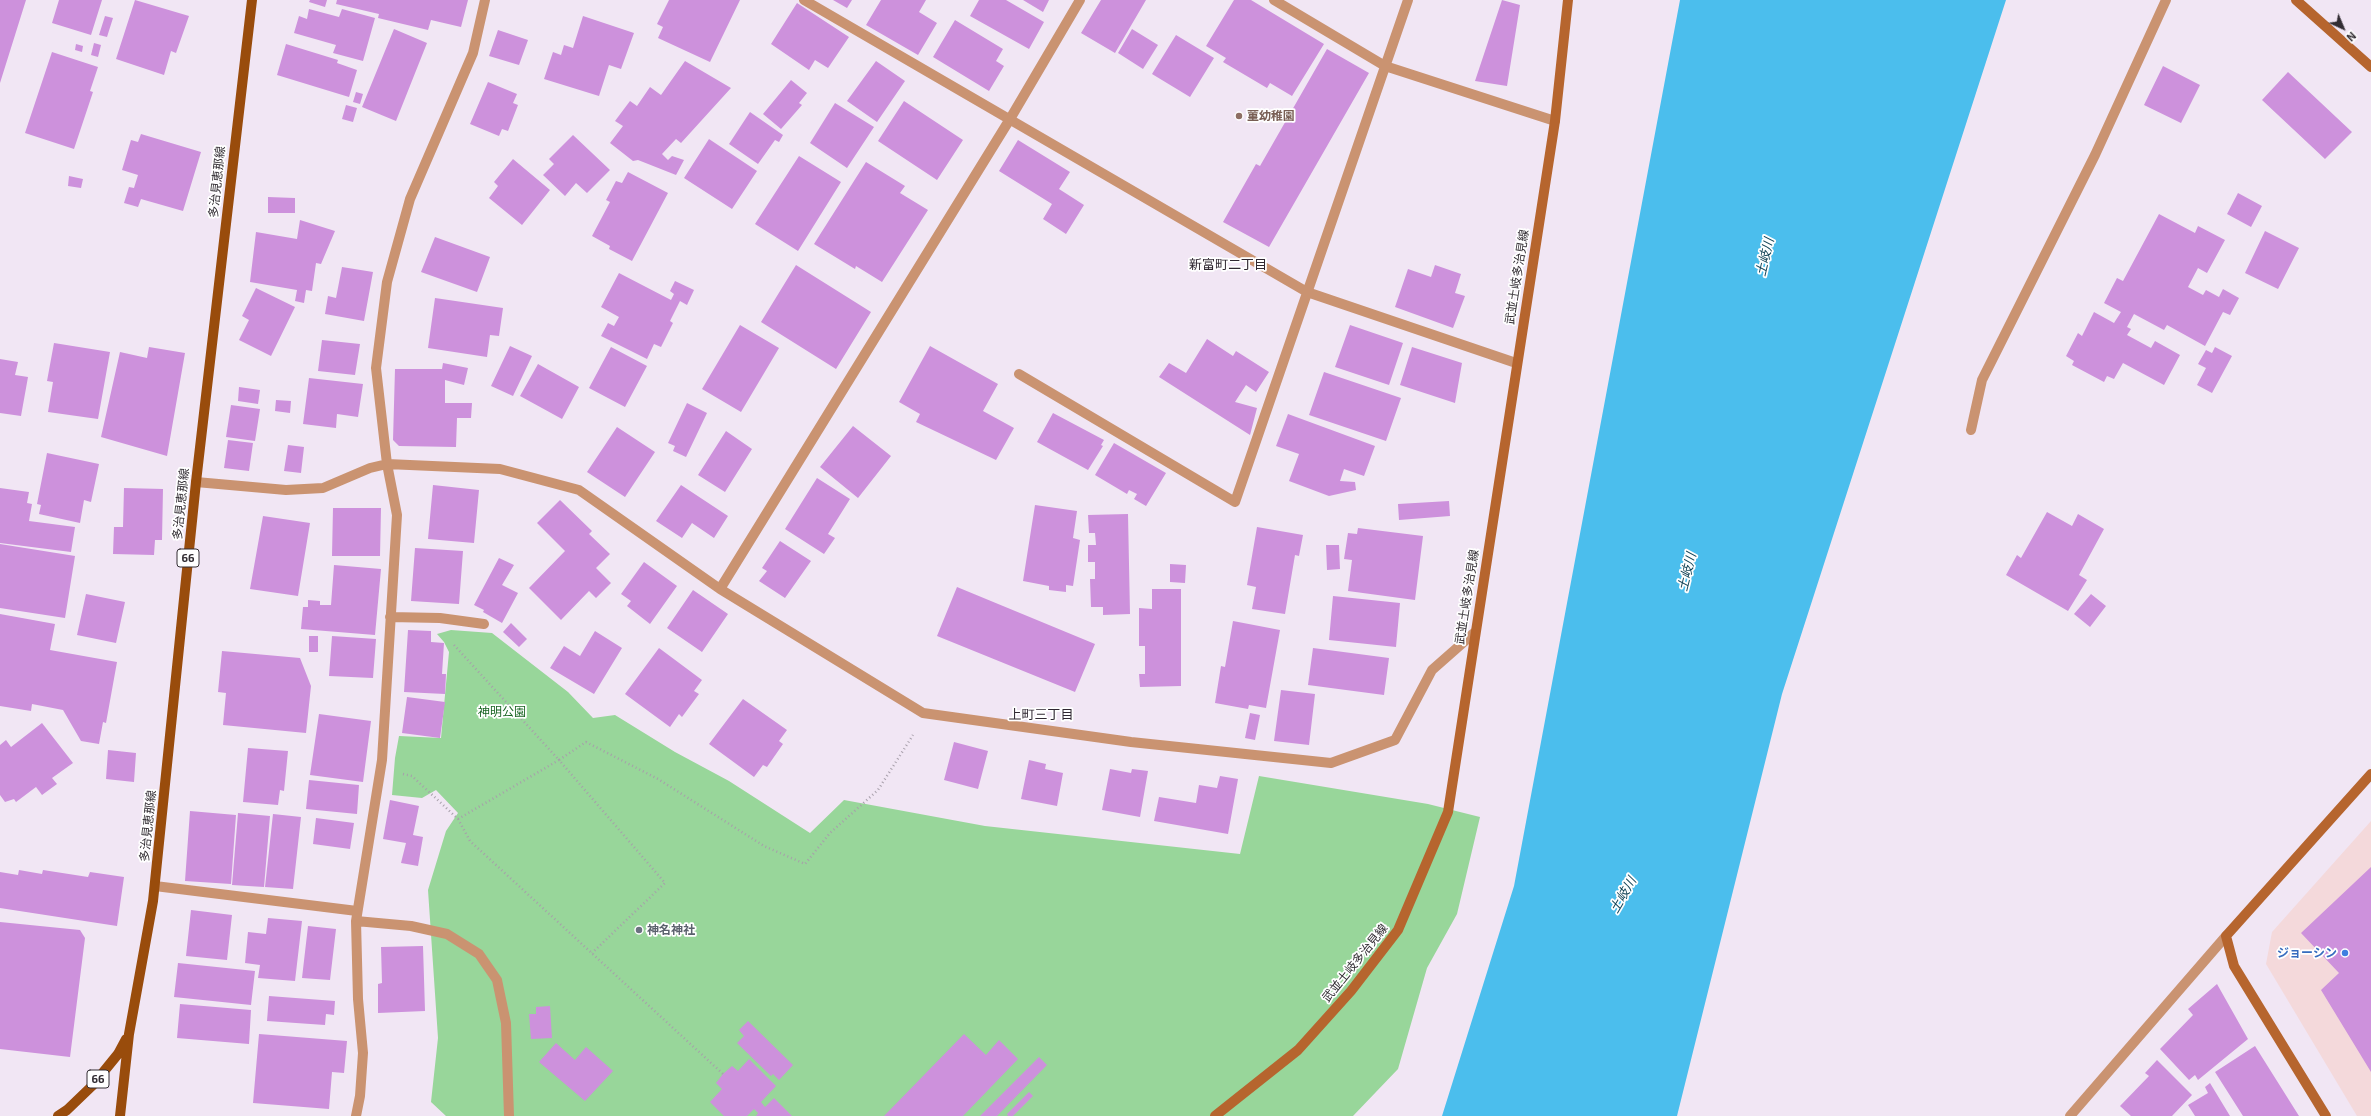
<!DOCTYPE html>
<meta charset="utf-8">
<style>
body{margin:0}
#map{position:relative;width:2371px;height:1116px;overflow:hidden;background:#f1e6f4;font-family:"Exo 2",sans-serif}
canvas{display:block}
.north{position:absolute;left:2323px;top:8px;width:40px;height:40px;-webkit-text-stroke:3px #fff;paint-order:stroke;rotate:136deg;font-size:11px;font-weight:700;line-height:16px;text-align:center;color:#322d33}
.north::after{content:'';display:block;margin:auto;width:14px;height:18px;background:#322d33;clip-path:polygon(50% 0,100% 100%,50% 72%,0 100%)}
</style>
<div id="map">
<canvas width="2371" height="1116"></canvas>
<div class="north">N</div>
</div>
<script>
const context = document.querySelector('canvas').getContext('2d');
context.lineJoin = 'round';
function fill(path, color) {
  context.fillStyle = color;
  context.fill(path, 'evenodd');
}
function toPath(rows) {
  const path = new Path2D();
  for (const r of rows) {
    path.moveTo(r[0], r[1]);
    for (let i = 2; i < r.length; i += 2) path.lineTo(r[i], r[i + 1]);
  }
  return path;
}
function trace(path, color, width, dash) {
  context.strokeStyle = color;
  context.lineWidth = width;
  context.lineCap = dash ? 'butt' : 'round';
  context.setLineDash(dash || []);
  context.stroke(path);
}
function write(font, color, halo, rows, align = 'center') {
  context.font = font + ' "Exo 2","Noto Sans JP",sans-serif';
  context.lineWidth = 3.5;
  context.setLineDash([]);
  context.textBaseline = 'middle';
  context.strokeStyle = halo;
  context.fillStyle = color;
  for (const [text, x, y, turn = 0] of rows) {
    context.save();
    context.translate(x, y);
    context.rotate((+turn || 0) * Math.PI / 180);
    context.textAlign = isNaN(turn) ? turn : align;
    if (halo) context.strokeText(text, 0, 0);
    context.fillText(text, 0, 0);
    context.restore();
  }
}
const commercial = toPath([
 [2371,821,2371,1116,2357,1116,2266,964,2272,932]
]);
const green = toPath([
 [451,630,492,633,568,692,593,718,615,715,675,752,729,781,810,833,844,800,985,826,1240,854,1259,776,1428,804,1480,817,1457,914,1427,968,1398,1069,1353,1116,446,1116,431,1102,438,1038,428,890,446,831,458,813,436,790,422,798,392,795,395,758,399,736,441,738,449,652,444,642,437,634]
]);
const water = toPath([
 [1680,0,2006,0,1782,694,1677,1116,1442,1116,1514,886]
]);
const building = toPath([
 [0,0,26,0,0,83],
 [59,0,102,0,91,35,52,23],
 [135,0,189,16,176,53,171,51,164,75,116,59],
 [310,0,327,0,325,7,309,2],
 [337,0,468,0,461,27,431,20,428,30,378,18,379,14,336,4],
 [669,0,740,0,710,62,658,38,663,27,657,24],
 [833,0,852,0,847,8],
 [881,0,926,0,919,12,937,23,918,55,866,25],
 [979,0,1006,0,1044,22,1029,49,970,16],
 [1023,0,1049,0,1043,12],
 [1101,0,1146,0,1115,53,1081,33],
 [1234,0,1251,0,1324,44,1292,96,1270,83,1267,88,1223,62,1226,58,1206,46],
 [1502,0,1520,5,1507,86,1475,81],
 [797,3,849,37,828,68,815,60,809,70,771,44],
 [309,9,339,17,342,9,375,18,363,61,333,53,336,45,294,33,299,16,307,19],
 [105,16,113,18,107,37,99,35],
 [583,16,634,33,621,69,609,65,599,96,544,79,553,52,561,55,564,45,573,48],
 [955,20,1003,49,996,61,1004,66,989,91,933,57],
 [394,29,427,43,396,121,362,107],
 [1132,29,1158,45,1143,69,1118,53],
 [498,30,528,40,519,65,489,56],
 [1176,35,1214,58,1190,97,1152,74],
 [94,43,101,45,98,57,91,55],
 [76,44,83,46,82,52,75,50],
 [286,44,338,60,337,63,357,70,349,97,277,75],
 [1327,49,1369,73,1269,247,1223,222,1256,164,1260,166],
 [52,52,98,67,90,91,93,92,74,149,25,133],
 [685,61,731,88,681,143,676,139,662,154,668,160,672,156,684,160,676,175,638,160,633,161,610,143,623,126,615,121,630,101,637,106,650,87,661,95],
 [876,61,905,81,877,122,847,101],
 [2163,66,2200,85,2181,123,2144,105],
 [2288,72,2352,132,2325,159,2262,100],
 [791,80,807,93,799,103,802,105,781,129,763,114],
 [488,82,517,94,513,103,518,105,508,131,502,129,499,136,470,124],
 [356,92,363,94,360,104,353,102],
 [904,101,963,140,937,180,878,141],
 [835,103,874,127,847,168,810,143],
 [346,105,357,108,353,122,342,119],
 [750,112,783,135,779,142,775,140,758,164,729,144],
 [141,134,201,152,183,211,141,199,138,207,124,203,129,187,134,188,138,175,122,170,131,140,138,142],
 [573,135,610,170,587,193,576,183,565,196,543,175,554,164,549,159],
 [709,139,757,171,732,209,684,178],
 [1018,140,1070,172,1059,189,1084,205,1066,234,1043,219,1052,204,999,171],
 [799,156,841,182,798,251,755,224],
 [513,159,550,190,522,225,489,198,498,186,494,182],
 [866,162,905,186,900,193,928,210,882,282,856,266,855,269,814,244],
 [628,172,668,193,632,261,609,249,610,246,592,236,610,202,606,200,616,181,622,183],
 [69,176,83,179,81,188,68,186],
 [2238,193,2262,206,2251,227,2227,214],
 [268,197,295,198,295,213,268,213],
 [2159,214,2195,233,2198,226,2225,240,2207,273,2198,268,2188,287,2203,295,2206,290,2219,297,2223,289,2239,298,2230,315,2223,312,2205,346,2167,325,2164,330,2134,314,2127,327,2131,329,2127,335,2151,348,2155,341,2180,355,2164,385,2123,363,2114,379,2107,376,2104,382,2072,365,2074,361,2066,356,2078,333,2082,336,2094,312,2114,323,2121,312,2104,303,2117,278,2123,281],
 [300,220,335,231,321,264,316,263,312,291,306,290,304,303,295,301,297,290,250,282,256,232,297,239],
 [2265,231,2299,248,2278,289,2245,273],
 [435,237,490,257,477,292,421,272],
 [796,265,871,312,836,369,761,322],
 [1435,265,1461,274,1455,293,1465,296,1453,328,1395,307,1408,269,1431,277],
 [342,267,373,272,364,321,325,314,328,296,336,298],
 [619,273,671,300,674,294,670,291,675,281,694,290,687,305,680,301,670,321,673,323,661,347,654,344,647,359,601,336,608,323,614,326,619,317,601,307],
 [256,288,295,307,271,356,239,340,249,320,242,316],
 [435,298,503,308,499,336,490,335,487,357,428,348],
 [740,325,779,348,741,412,702,389],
 [1350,325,1403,343,1389,385,1335,367],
 [1207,339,1233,356,1236,351,1269,372,1256,392,1246,385,1235,402,1257,408,1250,435,1159,377,1169,363,1186,373],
 [322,340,360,344,355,375,318,371],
 [54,343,110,352,98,419,48,412,53,382,47,381],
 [510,346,532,356,513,396,491,386],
 [930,346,998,384,983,411,1014,428,996,460,916,422,920,414,899,402],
 [149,347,185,353,167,456,101,437,120,352,147,358],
 [611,347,647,366,625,407,589,388],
 [1412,347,1462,363,1455,403,1400,385],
 [2215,347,2232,356,2212,393,2197,385,2206,368,2198,364,2206,350,2212,353],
 [0,359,18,362,15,375,28,377,21,416,0,413],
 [443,363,468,368,464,385,445,380,445,403,472,403,471,418,457,418,456,447,399,446,393,440,395,369,442,369],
 [538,364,579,387,562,419,520,396],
 [1324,372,1401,398,1386,441,1309,415],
 [309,378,363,384,358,417,337,414,336,428,303,424],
 [239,387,260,390,258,404,238,401],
 [276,400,291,401,290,413,275,411],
 [687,403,707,413,686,457,673,451,675,446,668,443],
 [231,405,260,409,255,441,226,437],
 [1053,413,1104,440,1101,445,1103,446,1088,470,1037,442],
 [1288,414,1375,446,1364,476,1344,469,1340,481,1355,482,1356,490,1329,496,1289,481,1299,454,1276,446],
 [853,426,891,456,858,498,820,467],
 [617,427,655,452,625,497,587,472],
 [726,431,752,449,725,492,698,475],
 [228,440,253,443,249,471,224,468],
 [1114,443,1166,473,1146,506,1134,499,1137,494,1129,490,1127,494,1095,475],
 [288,445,304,447,301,473,284,471],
 [47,453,99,464,91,502,84,500,80,523,39,514,41,505,37,504],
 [817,478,850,499,828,534,835,538,824,554,785,529],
 [433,485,479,490,474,543,428,539],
 [681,485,728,516,714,538,692,523,682,538,656,521],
 [0,488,29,492,27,503,32,504,29,521,75,527,71,552,0,543],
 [124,488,163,489,162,540,155,540,154,555,113,554,114,527,123,527],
 [560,500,592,531,589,534,610,554,596,568,611,583,596,598,589,591,561,620,529,588,565,551,537,523],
 [1449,501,1450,516,1399,520,1398,504],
 [1035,505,1077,511,1073,538,1080,540,1073,586,1066,585,1066,592,1049,590,1049,586,1023,581],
 [333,508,381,508,380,556,332,556],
 [2047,512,2072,526,2078,514,2104,529,2079,575,2087,580,2068,611,2006,575,2017,555,2021,558],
 [1128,514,1130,614,1103,615,1103,607,1091,607,1090,579,1095,579,1095,562,1088,562,1088,545,1096,545,1095,533,1089,533,1088,515],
 [263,516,310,523,298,596,250,589],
 [1257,527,1303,535,1299,556,1295,555,1285,614,1252,609,1256,587,1247,585],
 [1358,528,1423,536,1415,600,1348,591,1352,560,1344,559,1348,533,1357,534],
 [780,541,811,561,785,598,759,581,767,571,762,568],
 [0,544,75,556,65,618,0,608],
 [1326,545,1339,545,1340,569,1327,570],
 [415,548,463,551,459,604,411,601],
 [499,558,514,565,502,585,518,593,502,623,483,612,484,610,474,605],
 [644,562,677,586,650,624,627,606,631,601,621,594],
 [1170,564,1186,565,1185,583,1170,582],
 [334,565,381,569,375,635,301,629,303,607,308,607,308,600,320,601,320,605,331,605],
 [957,587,1095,644,1075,692,937,636],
 [1152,589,1181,589,1181,686,1140,687,1139,674,1145,674,1145,646,1139,646,1139,608,1152,609],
 [693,590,728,614,702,652,667,628],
 [86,594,125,602,116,643,77,635],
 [2091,594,2106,606,2090,627,2074,614],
 [1333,596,1400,603,1396,647,1329,640],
 [0,614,55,624,50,650,117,662,106,723,103,722,99,744,81,741,63,710,32,704,31,711,0,706],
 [1233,621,1280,630,1266,708,1249,705,1248,709,1215,703,1221,666,1225,667],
 [511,623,527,639,519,647,503,632],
 [408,630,431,631,431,642,444,643,442,674,446,674,445,694,404,692],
 [595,631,622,648,594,694,550,668,564,646,580,656],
 [309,636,318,636,318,652,309,652],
 [332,636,376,639,373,678,329,676],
 [659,648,702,680,694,691,699,694,682,717,679,714,670,727,625,694],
 [1313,648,1389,658,1384,695,1308,685],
 [222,651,300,658,311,686,306,733,223,725,226,693,218,692],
 [1281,690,1315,694,1309,745,1274,741],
 [407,697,445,702,440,738,402,733],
 [743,699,787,730,779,741,783,744,767,767,763,765,754,777,709,744],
 [1250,713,1260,715,1255,740,1245,738],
 [319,714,371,721,363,782,310,775],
 [42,723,73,763,52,778,57,784,42,795,36,787,16,802,14,799,5,802,0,795,0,745,6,740,11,747],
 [954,742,988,751,978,789,944,780],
 [248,748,288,751,284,791,280,790,278,805,243,802],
 [108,750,136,753,134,782,106,779],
 [1029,760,1046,764,1045,769,1063,773,1057,806,1021,799],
 [1110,769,1131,773,1132,769,1148,771,1140,817,1102,810],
 [1220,776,1238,779,1228,834,1154,821,1159,797,1196,803,1199,785,1217,788],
 [309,780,359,785,357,814,306,809],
 [390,800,419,806,413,835,423,837,418,866,401,863,406,843,383,839],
 [190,811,236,815,231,884,185,881],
 [238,813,270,816,264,887,232,885],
 [273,814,301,817,293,889,265,887],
 [316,818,354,823,350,849,313,844],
 [2371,867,2371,1072,2321,990,2339,973,2301,933],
 [19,870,42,874,43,870,88,877,90,872,124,877,117,926,0,908,0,872,18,875],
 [191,910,232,915,227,960,186,956],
 [268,918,302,921,295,981,258,978,260,965,245,963,248,932,266,934],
 [0,922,80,930,85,938,70,1057,0,1049],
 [308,926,336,929,330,980,302,978],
 [423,946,425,1011,378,1013,378,984,382,983,381,947],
 [178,963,255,971,251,1005,174,997],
 [2217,984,2248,1039,2198,1080,2195,1075,2189,1080,2160,1049,2193,1015,2188,1009],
 [269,996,335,1001,334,1015,326,1014,325,1025,267,1021],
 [180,1004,251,1010,249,1044,177,1038],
 [550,1006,552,1038,531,1039,529,1014,536,1014,536,1007],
 [748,1021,793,1065,779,1080,773,1074,771,1076,737,1043,744,1036,739,1030],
 [259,1034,347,1041,344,1073,332,1072,329,1109,253,1103],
 [964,1034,986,1055,999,1040,1018,1059,963,1116,884,1116],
 [556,1043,575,1060,586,1047,613,1071,585,1101,539,1062],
 [2255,1046,2299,1116,2243,1116,2215,1072],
 [1039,1057,1047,1065,997,1116,980,1116],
 [749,1059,776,1086,761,1102,765,1107,774,1098,792,1116,756,1116,758,1113,754,1109,747,1116,724,1116,710,1102,722,1089,716,1083,723,1074,732,1066,738,1071],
 [2157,1060,2192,1095,2172,1116,2131,1116,2120,1106,2149,1076,2145,1073],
 [2210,1083,2230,1116,2195,1116,2188,1105,2208,1093,2205,1087],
 [1029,1092,1033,1096,1013,1116,1008,1116,1007,1114]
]);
const path = toPath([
 [454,645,559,760,586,742,658,779,764,846,805,864,830,833,878,790,913,735],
 [403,774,412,776,458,819,470,841,723,1074],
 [458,819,559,760,665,883,592,953]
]);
const lane = toPath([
 [1971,430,1982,380,2095,155,2166,0]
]);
const street = toPath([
 [804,0,1307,292,1516,363],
 [1274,0,1385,66,1555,121],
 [1019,374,1235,502,1408,0],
 [196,482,286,490,323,488,370,468,387,464,500,469,579,490,720,589,923,713,1131,742,1331,763,1395,740,1432,670,1474,633],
 [720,589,1010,119,1080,0],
 [390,617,440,618,484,624],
 [155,886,357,911],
 [356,921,411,926,447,934,479,954,497,980,506,1023,509,1116],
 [356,1116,360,1096,363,1053,358,999,356,921,382,760,397,515,387,464,376,368,387,282,410,199,473,53,485,0],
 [2070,1116,2226,936]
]);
const secondary = toPath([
 [2296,0,2371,67],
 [1215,1116,1298,1050,1351,991,1398,930,1448,812,1555,121,1568,0],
 [2326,1116,2234,966,2226,936,2371,774]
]);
const primary = toPath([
 [58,1116,67,1110,92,1086,118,1054,126,1039],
 [120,1116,129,1034,153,901,196,482,252,0]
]);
const markers = [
 [1239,116,4,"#8d6e63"],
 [639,930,4,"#6b7280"],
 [2345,953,4,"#3f7fe0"]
];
const shields = [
 [188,558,22],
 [98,1079,22]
];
const shieldNames = [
 ["66",188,558],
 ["66",98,1079]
];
const educationNames = [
 ["菫幼稚園",1247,116]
];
const streetNames = [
 ["多治見恵那線",217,182,-84],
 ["武並土岐多治見線",1517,277,-81],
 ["多治見恵那線",181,504,-84],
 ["武並土岐多治見線",1467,597,-81],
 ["多治見恵那線",148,826,-84],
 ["武並土岐多治見線",1355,963,-51]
];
const parkNames = [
 ["神明公園",502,712]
];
const worshipNames = [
 ["神名神社",647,930]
];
const shopNames = [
 ["ジョーシン",2337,953]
];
const waterNames = [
 ["土岐川",1765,257,-77],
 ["土岐川",1687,572,-76],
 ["土岐川",1623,895,-60]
];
const neighbourhoodNames = [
 ["新富町二丁目",1228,265],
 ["上町三丁目",1041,715]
];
fill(commercial, '#f4d9db');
fill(green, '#98d69a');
fill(water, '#4bbeed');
fill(building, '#cd91dc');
trace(path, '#a79faa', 2.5, [1, 3]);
trace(lane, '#ca9371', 10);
trace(street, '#ca9371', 10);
trace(secondary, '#b6652e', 10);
trace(primary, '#994c0c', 10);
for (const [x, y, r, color] of markers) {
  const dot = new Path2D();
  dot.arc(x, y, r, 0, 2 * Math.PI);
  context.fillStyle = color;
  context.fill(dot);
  trace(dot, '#fff', 1.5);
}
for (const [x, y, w] of shields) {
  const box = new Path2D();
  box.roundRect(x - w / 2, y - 9, w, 18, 3);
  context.fillStyle = '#fff';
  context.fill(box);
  trace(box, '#322d33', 1);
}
write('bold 11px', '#322d33', null, shieldNames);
write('bold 12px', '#785e54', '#fff', educationNames, 'left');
write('12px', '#322d33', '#fff', streetNames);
write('12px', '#196423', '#fff', parkNames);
write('bold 12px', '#5b616d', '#fff', worshipNames, 'left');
write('bold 12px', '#366cbe', '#fff', shopNames, 'right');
write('italic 13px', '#134457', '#fff', waterNames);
write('13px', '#2f2731', '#fff', neighbourhoodNames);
</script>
